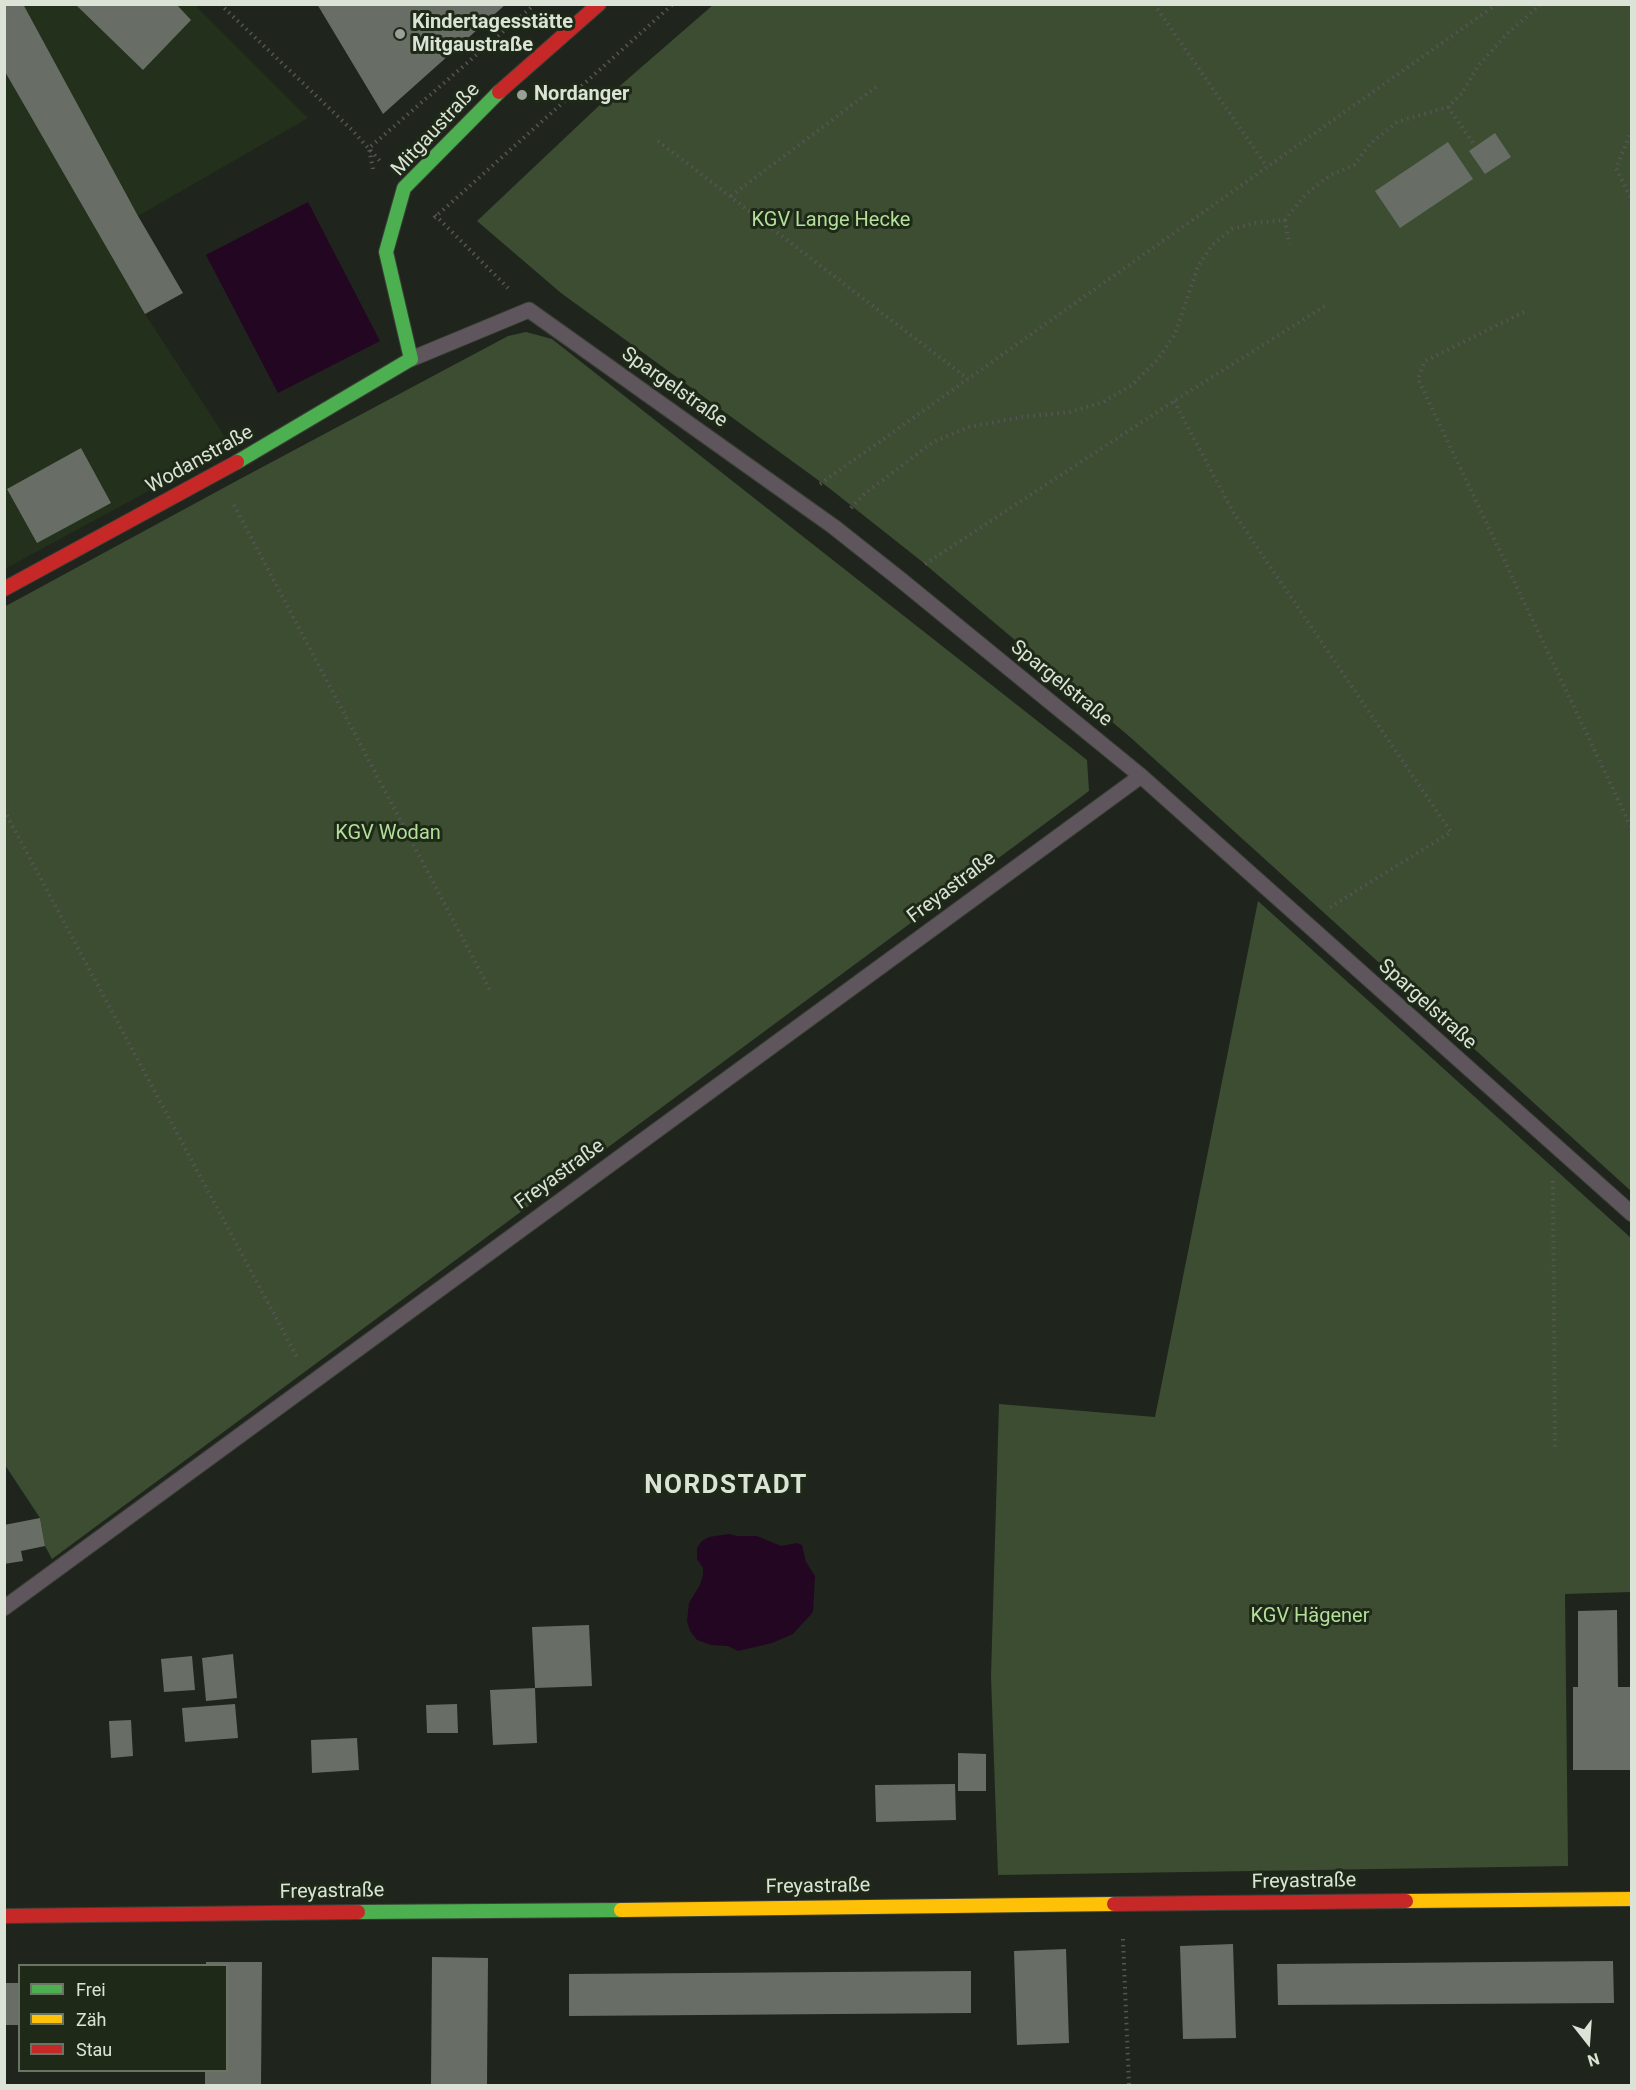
<!DOCTYPE html>
<meta charset="utf-8">
<style>
body{margin:0}
#map{position:relative;width:1636px;height:2090px;overflow:hidden;background:#1f251c;font-family:Roboto,sans-serif}
canvas{display:block}
.frame{position:absolute;inset:0;border:6px solid #dbe3d7;pointer-events:none}
.legend{position:absolute;left:18px;top:1964px;width:210px;height:108px;box-sizing:border-box;background:#1e2918;border:2px solid #6a7364;margin:0;padding:8px 10px;list-style:none;font-size:18px;color:#dbe3d7}
.legend li{display:flex;align-items:center;gap:12px;height:30px}
.legend b{width:30px;border:2px solid #6a7364}
.north{position:absolute;left:1558px;top:2012px;width:60px;height:60px;-webkit-text-stroke:4px #1e2918;paint-order:stroke;rotate:163deg;font-size:16px;font-weight:700;line-height:24px;text-align:center;color:#dbe3d7}
.north::after{content:'';display:block;margin:auto;width:21px;height:27px;background:#dbe3d7;clip-path:polygon(50% 0,100% 100%,50% 72%,0 100%)}
</style>
<div id="map">
<canvas width="1636" height="2090"></canvas>
<div class="frame"></div>
<ul class="legend">
<li><b style="height:8px;background:#4caf50"></b>Frei</li>
<li><b style="height:8px;background:#ffc107"></b>Zäh</li>
<li><b style="height:8px;background:#c62828"></b>Stau</li>
</ul>
<div class="north">N</div>
</div>
<script>
const context = document.querySelector('canvas').getContext('2d');
context.lineJoin = 'round';
function fill(path, color) {
  context.fillStyle = color;
  context.fill(path, 'evenodd');
}
function toPath(rows) {
  const path = new Path2D();
  for (const r of rows) {
    path.moveTo(r[0], r[1]);
    for (let i = 2; i < r.length; i += 2) path.lineTo(r[i], r[i + 1]);
  }
  return path;
}
function trace(path, color, width, dash) {
  context.strokeStyle = color;
  context.lineWidth = width;
  context.lineCap = dash ? 'butt' : 'round';
  context.setLineDash(dash || []);
  context.stroke(path);
}
function write(font, color, halo, rows, align = 'center') {
  context.font = font + ' Roboto,sans-serif';
  context.lineWidth = 6;
  context.setLineDash([]);
  context.textBaseline = 'middle';
  context.strokeStyle = halo;
  context.fillStyle = color;
  for (const [text, x, y, turn = 0] of rows) {
    context.save();
    context.translate(x, y);
    context.rotate((+turn || 0) * Math.PI / 180);
    context.textAlign = isNaN(turn) ? turn : align;
    if (halo) context.strokeText(text, 0, 0);
    context.fillText(text, 0, 0);
    context.restore();
  }
}
const built = toPath([
 [5,5,195,5,308,118,138,216,183,293,145,314,231,446,5,569]
]);
const green = toPath([
 [713,5,1631,5,1631,1191,1130,737,920,560,829,488,561,293,477,221,622,84],
 [526,332,552,339,1087,760,1089,791,52,1559,45,1546,40,1518,5,1465,4,607,240,479,508,336],
 [1258,901,1631,1238,1631,1592,1565,1594,1568,1866,998,1875,991,1676,999,1404,1155,1417]
]);
const water = toPath([
 [308,202,380,341,278,393,206,255],
 [729,1534,737,1536,757,1536,781,1546,797,1543,802,1545,806,1562,815,1576,813,1612,793,1634,772,1643,738,1651,728,1646,711,1645,697,1640,690,1631,687,1621,689,1603,700,1585,703,1575,703,1568,697,1559,697,1548,702,1541,709,1537]
]);
const building = toPath([
 [4,4,23,4,138,216,183,293,145,314,4,70],
 [75,4,176,4,191,20,143,70],
 [317,4,506,4,383,114],
 [1495,133,1511,157,1485,174,1469,151],
 [1448,142,1473,179,1400,228,1375,191],
 [81,448,111,503,37,543,7,489],
 [40,1518,45,1546,21,1551,23,1561,4,1564,4,1525],
 [1617,1610,1618,1687,1632,1687,1632,1770,1573,1770,1573,1687,1578,1687,1578,1611],
 [589,1625,592,1686,535,1688,532,1627],
 [233,1654,237,1698,206,1701,202,1658],
 [192,1656,195,1690,164,1692,161,1659],
 [535,1688,537,1743,493,1745,490,1690],
 [235,1704,238,1738,185,1742,182,1708],
 [457,1704,458,1733,427,1733,426,1705],
 [131,1720,133,1756,111,1758,109,1721],
 [357,1738,359,1770,312,1773,311,1740],
 [958,1753,986,1754,986,1791,958,1791],
 [955,1784,956,1820,876,1822,875,1785],
 [1233,1944,1236,2038,1183,2039,1180,1946],
 [1066,1949,1069,2043,1017,2045,1014,1951],
 [432,1957,488,1958,487,2086,431,2086],
 [1613,1961,1614,2003,1278,2005,1277,1964],
 [206,1962,262,1962,261,2086,205,2086,205,2070,226,2070,226,1966,206,1966],
 [971,1971,971,2013,569,2016,569,1974],
 [4,1983,20,1983,20,2025,4,2025]
]);
const path = toPath([
 [220,4,352,130,380,161],
 [1154,4,1267,167],
 [1448,107,1473,143],
 [1632,130,1616,168,1632,200],
 [658,141,968,379],
 [373,169,369,148,535,4],
 [731,196,876,87],
 [435,215,508,288],
 [434,218,673,4],
 [1285,220,1289,244],
 [1524,312,1425,361,1418,379,1632,829],
 [1174,401,1233,512,1451,832,1329,908],
 [820,484,1497,4],
 [234,505,491,992],
 [851,508,863,495,933,442,969,427,1023,417,1070,412,1103,402,1132,385,1158,359,1175,334,1198,266,1212,245,1232,229,1255,223,1285,220,1306,194,1329,176,1354,165,1370,144,1397,122,1448,107,1462,93,1478,66,1507,34,1541,4],
 [925,564,1174,401,1328,304],
 [4,810,298,1359],
 [1553,1181,1555,1447],
 [1123,1939,1129,2086]
]);
const lane = toPath([
 [411,359,529,310,834,527,901,580,1141,776,1632,1214],
 [4,1608,1141,776]
]);
const fast = toPath([
 [237,462,411,359,386,252,404,188,499,92],
 [358,1912,621,1910]
]);
const slow = toPath([
 [1406,1901,1632,1899],
 [621,1910,1114,1904]
]);
const jam = toPath([
 [499,92,599,4],
 [4,589,237,462],
 [1114,1904,1406,1901],
 [4,1916,358,1912]
]);
const markers = [
 [400,34,6,"#99a096"],
 [522,95,6,"#99a096"]
];
const poiNames = [
 ["Kindertagesstätte",412,23],
 ["Mitgaustraße",412,46],
 ["Nordanger",534,95]
];
const streetNames = [
 ["Mitgaustraße",436,130,-47],
 ["Spargelstraße",674,388,35],
 ["Wodanstraße",200,460,-29],
 ["Spargelstraße",1061,684,39],
 ["Freyastraße",952,888,-37],
 ["Spargelstraße",1427,1005,42],
 ["Freyastraße",560,1175,-36],
 ["Freyastraße",1304,1882,-1],
 ["Freyastraße",818,1887,-1],
 ["Freyastraße",332,1892,-1]
];
const parkNames = [
 ["KGV Lange Hecke",831,221],
 ["KGV Wodan",388,834],
 ["KGV Hägener",1310,1617]
];
const districtNames = [
 ["NORDSTADT",726,1486]
];
fill(built, '#23301b');
fill(green, '#3c4d32');
fill(water, '#230621');
fill(building, '#686e65');
trace(lane, '#3a3f37', 17);
trace(fast, '#3a3f37', 16);
trace(slow, '#3a3f37', 16);
trace(jam, '#3a3f37', 16);
trace(path, '#575456', 4, [1.5, 4.5]);
trace(lane, '#5f565d', 15);
trace(fast, '#4caf50', 14);
trace(slow, '#ffc107', 14);
trace(jam, '#c62828', 14);
for (const [x, y, r, color] of markers) {
  const dot = new Path2D();
  dot.arc(x, y, r, 0, 2 * Math.PI);
  context.fillStyle = color;
  context.fill(dot);
  trace(dot, '#1e2918', 2);
}
write('bold 20px', '#dbe3d7', '#1e2918', poiNames, 'left');
write('20px', '#dbe3d7', '#1e2918', streetNames);
write('20px', '#b3df9a', '#1e2918', parkNames);
context.letterSpacing = '1.5px';
write('bold 26px', '#dbe3d7', '#1e2918', districtNames);
context.letterSpacing = '0px';
</script>
